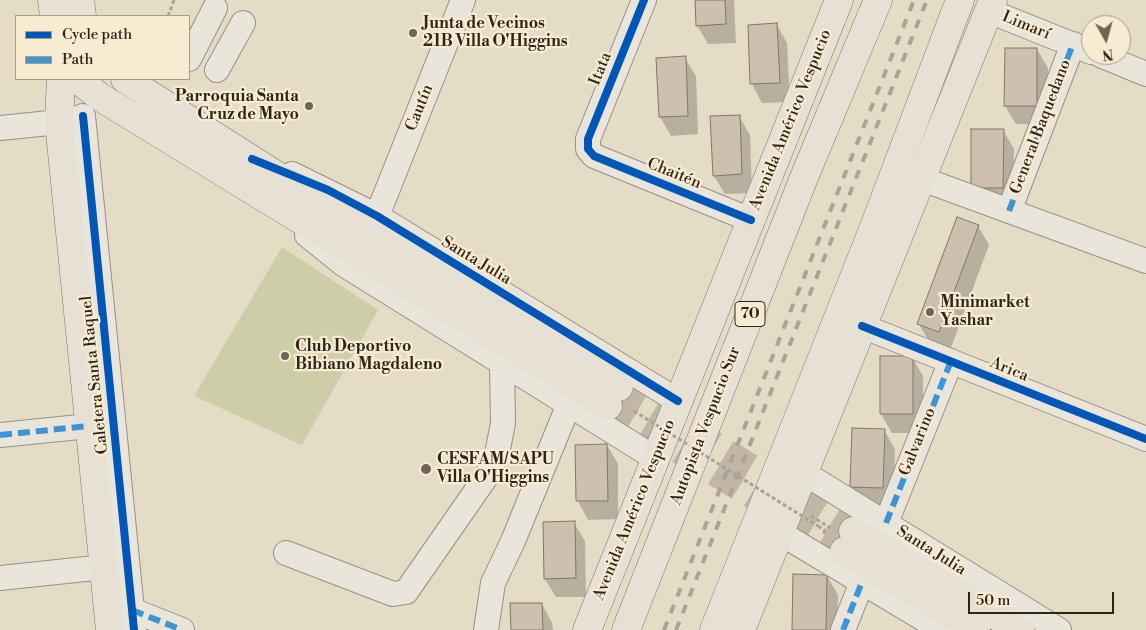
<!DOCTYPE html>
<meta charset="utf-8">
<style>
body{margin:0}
#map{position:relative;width:1146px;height:630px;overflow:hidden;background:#e5dcc6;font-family:"Libre Bodoni",serif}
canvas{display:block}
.legend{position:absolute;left:15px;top:15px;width:175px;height:65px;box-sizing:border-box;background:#f7ecd2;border:1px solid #a79c89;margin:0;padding:6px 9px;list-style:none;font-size:15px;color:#30231c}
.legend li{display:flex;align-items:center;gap:10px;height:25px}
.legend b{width:25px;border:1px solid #a79c89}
.north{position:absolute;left:1081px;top:15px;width:50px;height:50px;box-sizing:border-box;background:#f7ecd2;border:1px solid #a79c89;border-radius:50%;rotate:173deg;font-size:14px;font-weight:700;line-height:20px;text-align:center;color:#30231c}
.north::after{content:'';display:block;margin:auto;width:18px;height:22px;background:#6f6458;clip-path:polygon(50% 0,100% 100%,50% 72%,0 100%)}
.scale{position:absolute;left:968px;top:592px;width:146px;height:22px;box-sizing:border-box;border:2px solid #30231c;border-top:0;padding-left:6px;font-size:15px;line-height:18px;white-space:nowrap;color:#30231c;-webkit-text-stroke:4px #f7ecd2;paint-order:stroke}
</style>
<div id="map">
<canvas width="1146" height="630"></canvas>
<ul class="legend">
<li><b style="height:6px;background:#0057b8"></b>Cycle path</li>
<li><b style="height:6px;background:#3d95d4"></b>Path</li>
</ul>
<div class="north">N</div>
<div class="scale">50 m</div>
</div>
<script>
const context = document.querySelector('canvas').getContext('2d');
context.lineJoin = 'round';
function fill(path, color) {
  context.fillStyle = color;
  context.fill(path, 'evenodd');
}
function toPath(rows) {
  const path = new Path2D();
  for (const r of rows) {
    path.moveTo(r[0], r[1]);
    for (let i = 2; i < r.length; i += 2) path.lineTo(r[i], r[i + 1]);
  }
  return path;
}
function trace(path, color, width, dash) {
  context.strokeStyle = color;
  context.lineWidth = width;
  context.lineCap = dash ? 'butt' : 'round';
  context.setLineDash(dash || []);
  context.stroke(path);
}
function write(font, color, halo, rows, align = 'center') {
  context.font = font + ' "Libre Bodoni",serif';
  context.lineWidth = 4.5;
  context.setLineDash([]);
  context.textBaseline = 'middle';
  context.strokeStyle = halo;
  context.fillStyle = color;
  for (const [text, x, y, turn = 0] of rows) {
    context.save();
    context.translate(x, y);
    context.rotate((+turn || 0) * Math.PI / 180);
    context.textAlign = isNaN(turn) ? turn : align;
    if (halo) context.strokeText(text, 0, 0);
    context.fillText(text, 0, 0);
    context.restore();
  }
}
const green = toPath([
 [282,247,378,310,302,445,194,396]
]);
const shadow = toPath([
 [696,0,734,0,736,43,708,44,697,25],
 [777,25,787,43,790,102,762,103,752,84,749,26],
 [1037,49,1048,68,1047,125,1016,124,1005,106],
 [685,58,696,76,698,134,671,136,660,117],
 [739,116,750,135,752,193,725,194,714,176],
 [1003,130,1014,149,1013,207,972,188],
 [978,226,989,245,950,350,930,343,919,324],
 [882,357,912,357,923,376,923,433,892,433,881,414],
 [853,429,884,430,895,449,894,507,863,506,852,487],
 [607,445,618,464,618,519,588,520,578,501,577,446],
 [574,523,585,541,586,597,556,597,545,579],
 [827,576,838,595,837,630,793,630],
 [542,604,552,623,553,630,512,630]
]);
const building = toPath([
 [695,0,725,0,726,24,696,26,695,0],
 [777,23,780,83,750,84,748,25,777,23],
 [1005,48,1037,48,1037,106,1004,106,1005,48],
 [686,56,688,116,659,117,656,58,686,56],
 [740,115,742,174,713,176,710,116,740,115],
 [971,129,1004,129,1003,188,971,188,971,129],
 [957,217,979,225,939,332,917,324,957,217],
 [880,356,913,356,913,414,880,414,880,356],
 [852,428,885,429,883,488,850,487,852,428],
 [607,444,608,501,576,501,575,445,607,444],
 [575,521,576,578,544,579,543,522,575,521],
 [793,574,827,575,826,630,792,630,793,574],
 [510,603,542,603,543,630,511,630,510,603]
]);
const majorTunnel = toPath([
 [619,387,853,531],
 [608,406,844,551]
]);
const path = toPath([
 [168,16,174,0],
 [811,516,829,527,823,534],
 [818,526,826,531]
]);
const minor = toPath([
 [644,0,588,139,588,149,594,156,751,220],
 [989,11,1091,52],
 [1100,55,1146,74],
 [189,59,215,8],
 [217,70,243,23],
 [83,116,134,630],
 [0,128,59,122,77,118],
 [292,174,377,216,678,401],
 [922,179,1146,261],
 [1009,211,1073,44],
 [377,216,463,0],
 [307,235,343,264,372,282,655,458],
 [862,326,1146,439],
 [0,435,89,426],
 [804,473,1059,630],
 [886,523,951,361],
 [780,533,942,630],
 [286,553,393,594,406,592,488,474,498,449,503,423,502,363],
 [0,578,104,567],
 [132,610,182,630],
 [486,630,493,583,513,541,569,404],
 [843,630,862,582]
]);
const major = toPath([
 [52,0,54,16],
 [80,0,82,16],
 [61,79,59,122,110,630],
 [77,79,100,97,273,203,608,406],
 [125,79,350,222,619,387],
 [853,531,1020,630],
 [844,551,976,630],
 [587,630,839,0],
 [741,630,993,0]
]);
const highway = toPath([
 [626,630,803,180,878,0],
 [714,630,876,222,960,0]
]);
const rail = toPath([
 [664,630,914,0],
 [676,630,927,0]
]);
const pathBridge = toPath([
 [634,411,818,526]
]);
const quiet = toPath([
 [1009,211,1073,44],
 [0,435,89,426],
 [886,523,951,361],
 [132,610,182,630],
 [843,630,862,582]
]);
const cycleway = toPath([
 [644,0,588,139,588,149,594,156,751,220],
 [83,116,134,630],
 [252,159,328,190,377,216,678,401],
 [862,326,1146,439]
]);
const markers = [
 [413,33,5,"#6f6458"],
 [309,106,5,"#6f6458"],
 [930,312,5,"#6f6458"],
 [285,356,5,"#6f6458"],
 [426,469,6,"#6f6458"]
];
const shields = [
 [750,314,30]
];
const shieldNames = [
 ["70",750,314]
];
const poiNames = [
 ["Junta de Vecinos",423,24],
 ["21B Villa O'Higgins",423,42],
 ["Parroquia Santa",299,97,"right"],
 ["Cruz de Mayo",299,115,"right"],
 ["Minimarket",940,303],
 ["Yashar",940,321],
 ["Club Deportivo",295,347],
 ["Bibiano Magdaleno",295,365],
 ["CESFAM/ SAPU",437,460],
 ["Villa O'Higgins",437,478]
];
const streetNames = [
 ["Limarí",1026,26,22],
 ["Itata",601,69,-68],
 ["Cautín",420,108,-68],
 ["Avenida Américo Vespucio",791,120,-68],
 ["General Baquedano",1041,127,-69],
 ["Chaitén",674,174,22],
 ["Santa Julia",476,261,31],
 ["Arica",1009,370,22],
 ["Caletera Santa Raquel",95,375,-96],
 ["Autopista Vespucio Sur",706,426,-69],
 ["Galvarino",918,442,-68],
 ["Avenida Américo Vespucio",635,510,-68],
 ["Santa Julia",931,551,32]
];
fill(green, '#cdcea8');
fill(shadow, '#0003');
fill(building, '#cec0ae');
trace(building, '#7e776c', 1);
trace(majorTunnel, '#c1b7a4', 28, [28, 14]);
trace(minor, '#979083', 26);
trace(major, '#7e776c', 29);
trace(highway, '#7e776c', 29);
trace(path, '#a8a39b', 3, [4, 2.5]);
trace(minor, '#eae5da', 24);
trace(major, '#e6e1d4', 28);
trace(highway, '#e6e1d4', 28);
trace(rail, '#a8a39b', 4, [9, 9]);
trace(pathBridge, '#a8a39b', 3, [4, 2.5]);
trace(quiet, '#3d95d4', 6, [12, 6]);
trace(cycleway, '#0057b8', 8);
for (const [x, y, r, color] of markers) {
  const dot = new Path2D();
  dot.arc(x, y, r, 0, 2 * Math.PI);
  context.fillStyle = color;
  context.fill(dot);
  trace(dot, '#f7ecd2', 2);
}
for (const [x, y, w] of shields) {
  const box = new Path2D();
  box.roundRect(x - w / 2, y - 12.5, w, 25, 4);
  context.fillStyle = '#f7ecd2';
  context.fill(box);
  trace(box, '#30231c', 1);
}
write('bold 15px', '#30231c', null, shieldNames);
write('bold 16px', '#30231c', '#f7ecd2', poiNames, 'left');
write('16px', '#30231c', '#f7ecd2', streetNames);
</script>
